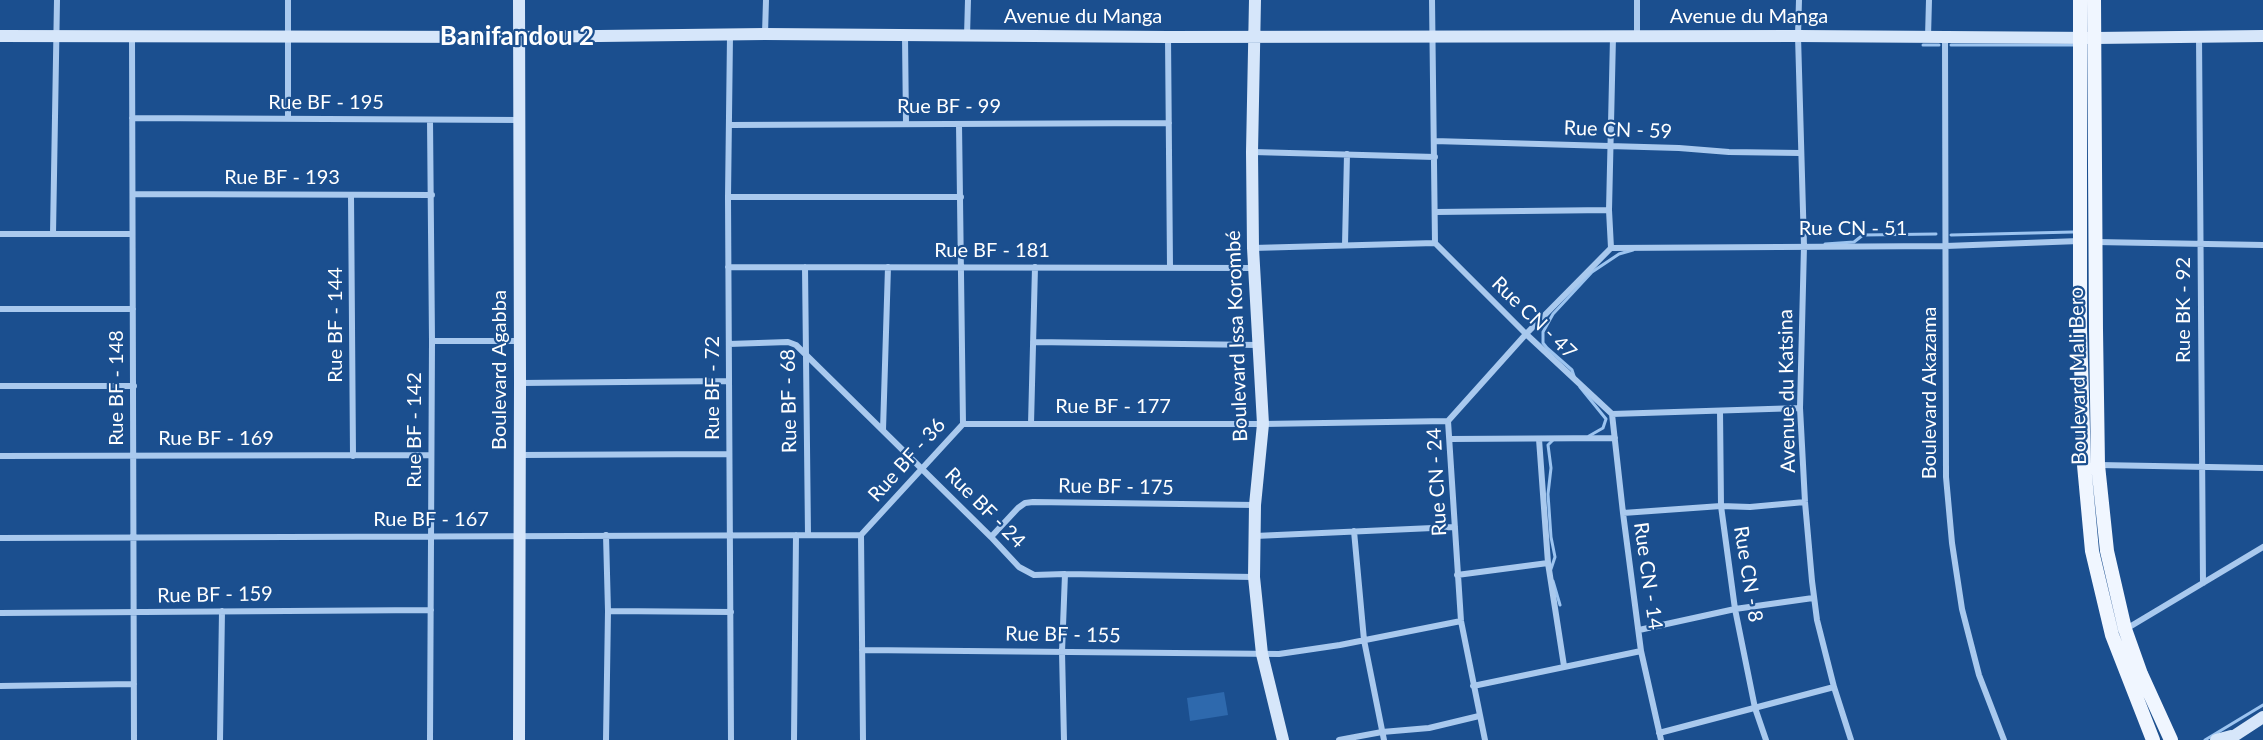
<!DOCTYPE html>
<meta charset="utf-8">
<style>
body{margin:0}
canvas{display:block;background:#1b4f8f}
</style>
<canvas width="2263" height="740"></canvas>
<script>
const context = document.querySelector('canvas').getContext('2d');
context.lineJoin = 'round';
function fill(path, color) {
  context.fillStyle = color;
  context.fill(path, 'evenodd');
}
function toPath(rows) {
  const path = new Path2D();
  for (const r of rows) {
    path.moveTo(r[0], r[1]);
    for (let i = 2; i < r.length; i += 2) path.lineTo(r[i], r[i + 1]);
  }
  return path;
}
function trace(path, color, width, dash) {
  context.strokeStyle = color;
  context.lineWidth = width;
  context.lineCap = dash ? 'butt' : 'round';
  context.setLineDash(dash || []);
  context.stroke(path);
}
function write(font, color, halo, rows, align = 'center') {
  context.font = font + ' Lato,sans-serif';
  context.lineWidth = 4.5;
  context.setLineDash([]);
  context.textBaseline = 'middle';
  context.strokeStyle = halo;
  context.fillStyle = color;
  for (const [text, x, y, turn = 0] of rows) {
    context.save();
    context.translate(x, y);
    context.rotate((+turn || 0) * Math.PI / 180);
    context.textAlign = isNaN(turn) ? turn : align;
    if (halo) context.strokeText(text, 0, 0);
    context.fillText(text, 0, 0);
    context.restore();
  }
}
const green = toPath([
 [1224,692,1228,715,1190,721,1187,698]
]);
const stream = toPath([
 [1923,45,1939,45],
 [1951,45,2073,45],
 [1951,235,2073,232],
 [1825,244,1854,242,1863,235,1936,234],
 [1575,379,1572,370,1547,348,1543,343,1543,332,1553,314,1592,272,1619,254,1633,250],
 [1580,387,1606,419,1603,428,1589,436],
 [1551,569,1555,557,1551,537,1548,494,1551,468,1548,445,1553,440],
 [1553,581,1560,605],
 [2205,740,2263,705]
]);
const street = toPath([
 [1432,0,1435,243],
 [1799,0,1798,36,1804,246,1800,408,1805,502,1812,581,1817,620,1834,687,1851,740],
 [765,34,766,0],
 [730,36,728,197,731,740],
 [905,36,906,124],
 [967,36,968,0],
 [1637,36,1637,0],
 [2199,36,2203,583],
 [132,37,134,740],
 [1168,37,1170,267],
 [1928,37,1929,0],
 [1945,38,1946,477,1952,543,1962,609,1979,675,2004,740],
 [132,118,520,120],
 [288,118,288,0],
 [730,125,1169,123],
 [1434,141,1679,148,1729,152,1800,153],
 [1253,152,1435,157],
 [133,194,432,195],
 [351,195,353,456],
 [728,197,961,197],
 [1435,212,1609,210],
 [0,234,131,234],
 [53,234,57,0],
 [2096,242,2263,245],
 [1435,243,1526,334,1612,414],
 [1345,245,1347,154],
 [1253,248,1435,243],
 [1611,248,1946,246,2079,241],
 [1611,248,1609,210,1613,37],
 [728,267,1254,268],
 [805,267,808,535],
 [0,309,133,309],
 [432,341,520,341],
 [1033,342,1258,345],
 [729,344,788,342,796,345,991,537,1019,567,1034,575,1065,574,1062,652,1064,740],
 [520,383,728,381],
 [0,386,134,386],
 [1720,411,1721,506,1735,609,1755,708,1766,740],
 [1612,414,1623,513,1641,651,1661,740],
 [1612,414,1800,408],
 [963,424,1263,424,1448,421],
 [1031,424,1035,267],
 [883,430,888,267],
 [1450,439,1615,438],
 [1539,439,1548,563,1564,666],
 [520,455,729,454],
 [0,456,431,455],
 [2099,465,2263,468],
 [1623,513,1721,506,1750,507,1805,502],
 [1354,531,1364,640,1384,740],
 [1255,536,1455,527],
 [991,537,1018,508,1025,503,1033,502,1255,505],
 [0,538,861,535],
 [1065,574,1254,577],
 [1457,575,1548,563],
 [608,611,731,612],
 [0,613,431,610],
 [2126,629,2263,547],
 [1639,630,1735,609,1813,598],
 [862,650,1279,654,1340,645,1461,621],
 [0,686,134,684],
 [1473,686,1641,651],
 [1659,733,1834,687],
 [220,740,222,611],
 [430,740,432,341,430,120],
 [606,740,608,611,606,535],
 [794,740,796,535],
 [863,740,861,535,963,424,959,124],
 [1339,740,1382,732,1429,728,1479,716],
 [1485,740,1461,621,1448,421,1526,334,1611,248]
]);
const secondary = toPath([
 [519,0,520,383,519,740],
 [1255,0,1252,152,1253,248,1263,424,1255,505,1254,577,1262,654,1283,740],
 [0,36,517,37,765,34,1168,37,1798,36,2095,38,2263,36],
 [2216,740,2231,736],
 [2228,740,2263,717]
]);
const primary = toPath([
 [2080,0,2080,330,2084,465,2092,551,2112,635,2153,740],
 [2094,0,2096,330,2098,465,2107,551,2125,629,2141,674,2171,740]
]);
const streetNames = [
 ["Avenue du Manga",1083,17],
 ["Avenue du Manga",1749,17],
 ["Rue BF - 195",326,103],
 ["Rue BF - 99",949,107],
 ["Rue CN - 59",1618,130,2],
 ["Rue BF - 193",282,178],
 ["Rue CN - 51",1853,229],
 ["Rue BF - 181",992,251],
 ["Rue BK - 92",2184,310,-90],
 ["Rue CN - 47",1534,318,44],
 ["Rue BF - 144",336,325,-90],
 ["Boulevard Issa Korombé",1237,336,-92],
 ["Boulevard Agabba",500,370,-90],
 ["Boulevard Mali Bero",2078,376,-91],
 ["Rue BF - 148",117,388,-90],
 ["Rue BF - 72",713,388,-90],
 ["Avenue du Katsina",1787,391,-91],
 ["Boulevard Akazama",1930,393,-90],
 ["Rue BF - 68",789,401,-91],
 ["Rue BF - 177",1113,407],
 ["Rue BF - 142",415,430,-90],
 ["Rue BF - 169",216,439],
 ["Rue BF - 36",907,460,-48],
 ["Rue CN - 24",1437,482,-93],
 ["Rue BF - 175",1116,487,1],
 ["Rue BF - 24",985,508,45],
 ["Rue BF - 167",431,520],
 ["Rue CN - 8",1748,574,81],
 ["Rue CN - 14",1648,576,82],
 ["Rue BF - 159",215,595,-1],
 ["Rue BF - 155",1063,635,1]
];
const districtNames = [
 ["Banifandou 2",517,37]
];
fill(green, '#2e69ad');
trace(stream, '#9cc4f0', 3);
trace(street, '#a9c9ee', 6);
trace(secondary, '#d6e6fa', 12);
trace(primary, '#f0f6ff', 14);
write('20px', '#fff', '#1b4f8f', streetNames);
write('bold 26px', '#fff', '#1b4f8f', districtNames);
</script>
